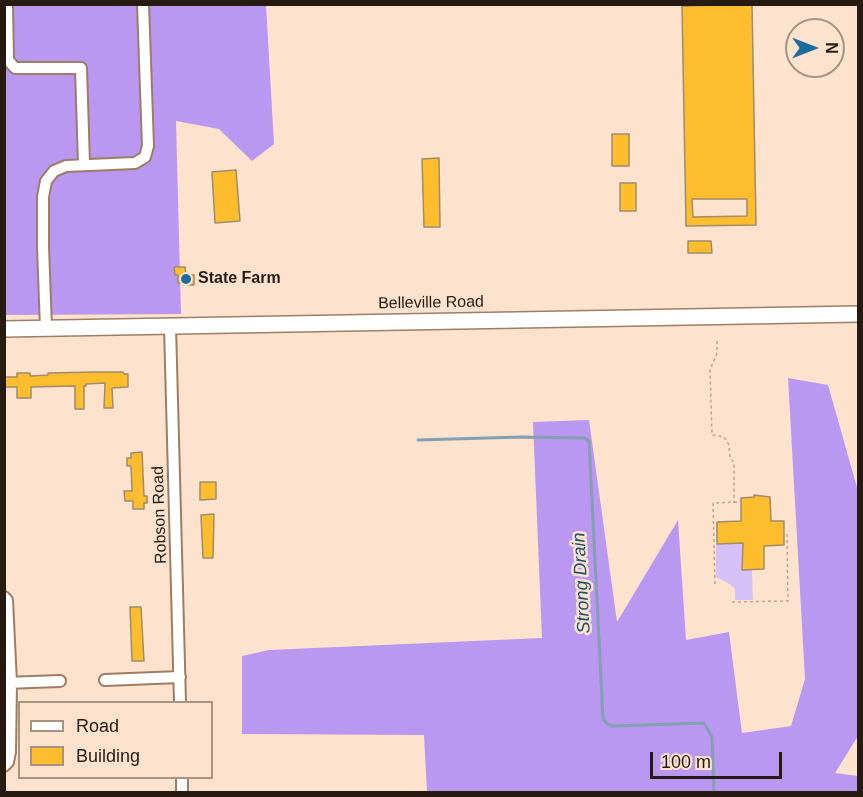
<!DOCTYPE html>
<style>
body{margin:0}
#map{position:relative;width:863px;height:797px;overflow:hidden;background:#fde3cd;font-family:Arial,sans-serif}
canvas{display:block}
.frame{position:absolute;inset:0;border:6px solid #271b11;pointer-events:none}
.legend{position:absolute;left:18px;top:701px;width:195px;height:78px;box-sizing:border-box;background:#fde3cd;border:2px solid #a79382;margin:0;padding:8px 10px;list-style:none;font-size:18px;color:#271b11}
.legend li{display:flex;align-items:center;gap:12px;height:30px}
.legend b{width:30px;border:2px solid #a79382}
.north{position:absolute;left:785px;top:18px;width:60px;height:60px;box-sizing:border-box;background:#fde3cd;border:2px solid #a79382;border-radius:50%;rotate:90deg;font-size:16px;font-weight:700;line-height:24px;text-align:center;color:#271b11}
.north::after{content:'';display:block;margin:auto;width:21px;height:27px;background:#1c6d9e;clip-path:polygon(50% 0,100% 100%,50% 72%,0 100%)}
.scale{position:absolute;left:650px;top:752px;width:132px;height:27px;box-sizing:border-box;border:3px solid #271b11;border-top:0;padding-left:8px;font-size:18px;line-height:21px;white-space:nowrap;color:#271b11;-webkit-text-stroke:4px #fde3cd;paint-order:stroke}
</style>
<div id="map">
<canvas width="863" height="797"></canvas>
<div class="frame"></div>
<ul class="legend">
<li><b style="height:8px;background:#fff"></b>Road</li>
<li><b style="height:16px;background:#febd2c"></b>Building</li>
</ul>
<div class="north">N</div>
<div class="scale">100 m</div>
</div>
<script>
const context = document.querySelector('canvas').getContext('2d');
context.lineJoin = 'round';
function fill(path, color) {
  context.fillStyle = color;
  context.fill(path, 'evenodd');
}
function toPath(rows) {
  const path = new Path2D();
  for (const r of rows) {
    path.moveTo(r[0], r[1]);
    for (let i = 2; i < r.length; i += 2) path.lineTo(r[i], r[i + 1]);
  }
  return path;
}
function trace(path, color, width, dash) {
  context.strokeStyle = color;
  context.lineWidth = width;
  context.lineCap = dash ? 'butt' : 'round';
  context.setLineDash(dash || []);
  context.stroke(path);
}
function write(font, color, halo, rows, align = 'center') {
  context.font = font + ' Arial,sans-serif';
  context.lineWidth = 5;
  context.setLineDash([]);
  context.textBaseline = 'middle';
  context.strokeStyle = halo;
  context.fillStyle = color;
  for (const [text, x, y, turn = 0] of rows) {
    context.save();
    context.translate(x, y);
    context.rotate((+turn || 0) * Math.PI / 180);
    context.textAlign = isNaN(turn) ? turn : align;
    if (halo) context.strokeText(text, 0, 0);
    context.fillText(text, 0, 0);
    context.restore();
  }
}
const green = toPath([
 [743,543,742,569,752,570,753,600,735,600,735,589,731,585,716,577,716,544]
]);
const forest = toPath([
 [4,5,266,5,274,144,252,161,219,129,176,121,181,314,5,315],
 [788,378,828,385,858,491,858,736,835,773,858,776,858,792,427,792,424,735,242,734,242,656,269,650,542,638,533,422,589,420,617,622,678,520,686,640,729,632,742,733,791,726,805,679]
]);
const stream = toPath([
 [418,440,521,437,585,438,589,441,603,719,607,724,613,726,704,723,712,737,714,792]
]);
const building = toPath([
 [752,4,756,225,686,226,682,6,752,4],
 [692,199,747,199,747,216,693,217,692,199],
 [612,134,629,134,629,166,612,166,612,134],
 [439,158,440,227,424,227,422,159,439,158],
 [236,170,240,221,215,223,212,172,236,170],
 [620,183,636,183,636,211,620,211,620,183],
 [688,241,711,241,712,253,688,253,688,241],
 [174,267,185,267,186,275,194,275,194,285,183,285,183,283,178,283,178,275,175,275,174,267],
 [95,372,123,372,124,374,128,374,128,387,112,388,113,408,104,408,105,383,86,384,86,386,84,386,84,409,75,409,75,386,31,387,31,398,17,398,17,387,4,387,4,377,17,377,17,373,30,373,30,376,48,375,48,373,95,372],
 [142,452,144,496,147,496,147,503,144,503,144,509,133,509,133,501,125,501,124,491,132,491,131,466,127,466,127,458,131,458,131,453,142,452],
 [200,482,216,482,216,499,200,500,200,482],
 [754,495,770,497,771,521,784,521,784,545,764,546,764,569,742,570,743,543,717,544,717,522,741,521,741,498,754,497,754,495],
 [214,514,213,558,203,558,201,515,214,514],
 [130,607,141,607,144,661,132,661,130,607]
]);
const path = toPath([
 [717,341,717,353,710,370,712,435,724,437,729,445,730,457,734,463,734,503],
 [715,584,713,503,741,502],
 [732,602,788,601,787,533]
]);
const street = toPath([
 [7,4,8,60,15,68,81,68,84,164],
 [170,326,180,702],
 [46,328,43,247,43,197,46,181,54,171,66,166,135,163,145,157,148,146,143,4],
 [4,597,7,600,11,683,10,752,8,762,4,766],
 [105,680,180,677],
 [5,683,60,681],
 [182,778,182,792]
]);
const secondary = toPath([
 [4,329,858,314]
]);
const markers = [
 [186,279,6,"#1c6d9e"]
];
const poiNames = [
 ["State Farm",198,279]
];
const streetNames = [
 ["Belleville Road",431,303,-1],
 ["Robson Road",160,515,-92]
];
const waterNames = [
 ["Strong Drain",582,583,-93]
];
fill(green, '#d5c1f8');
fill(forest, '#ba97f0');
trace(stream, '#839fb3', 3);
fill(building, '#febd2c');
trace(building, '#9f8c6c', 1.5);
trace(street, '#9b7e65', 14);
trace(secondary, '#9b7e65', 18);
trace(path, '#b9a391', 1.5, [3, 3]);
trace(street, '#fff', 10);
trace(secondary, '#fff', 15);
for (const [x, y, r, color] of markers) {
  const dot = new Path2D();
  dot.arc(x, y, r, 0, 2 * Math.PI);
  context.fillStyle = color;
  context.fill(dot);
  trace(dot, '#fde3cd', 2);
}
write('bold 16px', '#271b11', '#fde3cd', poiNames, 'left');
write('16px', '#271b11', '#fde3cd', streetNames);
write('italic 18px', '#1d4f70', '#fde3cd', waterNames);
</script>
